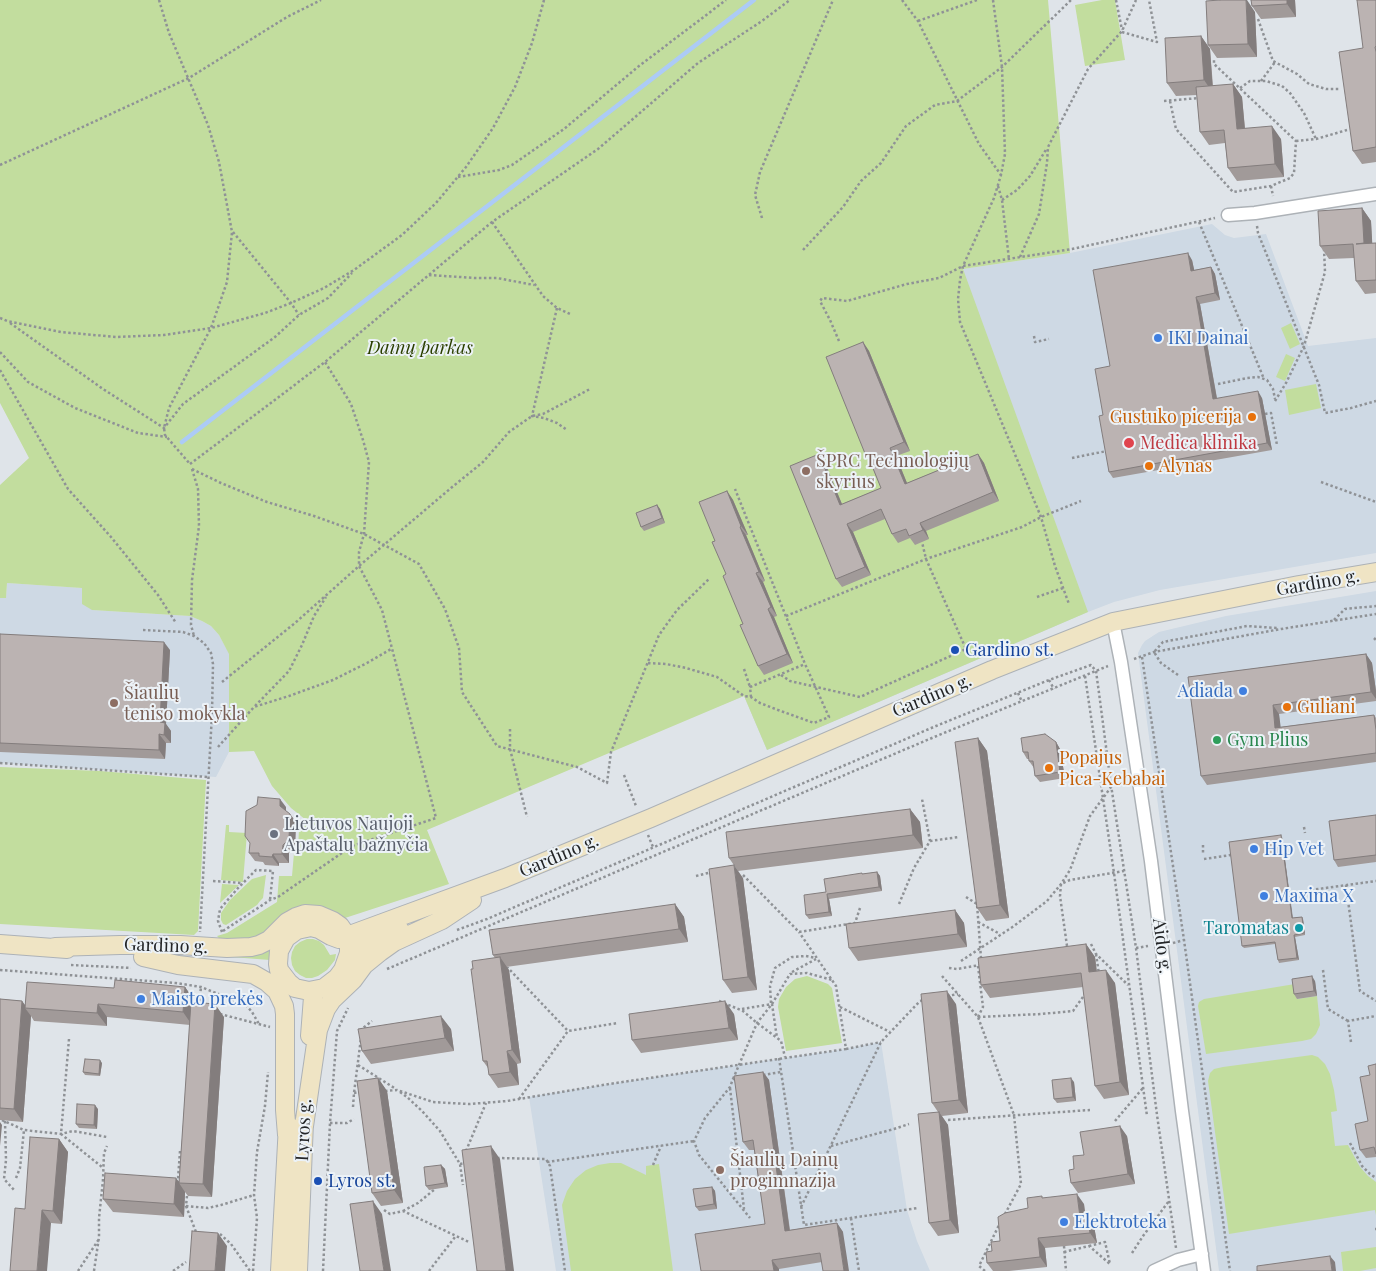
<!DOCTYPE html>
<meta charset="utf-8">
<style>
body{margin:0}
canvas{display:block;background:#dfe4e9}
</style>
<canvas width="1376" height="1271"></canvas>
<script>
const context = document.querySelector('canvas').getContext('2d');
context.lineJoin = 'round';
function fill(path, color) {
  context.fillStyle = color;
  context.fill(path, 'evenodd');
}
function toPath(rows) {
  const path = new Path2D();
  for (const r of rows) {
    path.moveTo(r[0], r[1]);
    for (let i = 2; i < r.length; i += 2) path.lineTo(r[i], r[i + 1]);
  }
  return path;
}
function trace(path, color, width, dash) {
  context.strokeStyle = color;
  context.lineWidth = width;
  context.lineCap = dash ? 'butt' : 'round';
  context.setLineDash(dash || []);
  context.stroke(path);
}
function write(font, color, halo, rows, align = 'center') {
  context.font = font + ' "Playfair Display",serif';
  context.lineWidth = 4;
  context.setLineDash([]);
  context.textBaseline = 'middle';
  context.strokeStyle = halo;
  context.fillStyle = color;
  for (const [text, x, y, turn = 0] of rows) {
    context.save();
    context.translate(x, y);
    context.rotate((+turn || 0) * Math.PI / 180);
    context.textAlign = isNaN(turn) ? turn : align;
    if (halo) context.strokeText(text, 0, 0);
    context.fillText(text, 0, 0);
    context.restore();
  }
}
const built = toPath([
 [1212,224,1225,235,1234,238,1266,234,1308,346,1376,338,1376,553,1160,590,1114,602,1088,612,767,750,744,696,694,716,963,269,1070,253],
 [7,583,83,588,92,610,190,616,202,621,211,626,219,635,229,653,229,752,216,777,0,763,0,598,6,598],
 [1376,591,1376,1271,1219,1271,1138,653,1142,645,1145,641,1159,632,1226,616],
 [881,1042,907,1210,917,1241,930,1271,556,1271,529,1097,609,1084,846,1049]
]);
const green = toPath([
 [0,0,1048,0,1070,253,963,269,1088,612,767,750,744,696,427,830,449,884,345,918,294,909,285,913,278,918,256,940,222,941,217,936,227,933,277,902,279,876,292,876,294,853,298,850,299,829,306,820,291,808,272,786,254,751,229,752,229,654,219,635,211,626,202,621,190,616,92,610,82,604,82,588,7,583,6,598,0,598,0,485,29,458,0,403],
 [1102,0,1115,0,1125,60,1085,66,1075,5],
 [1291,323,1300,344,1290,349,1281,328],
 [1286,354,1295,358,1285,381,1276,377],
 [1316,384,1321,408,1289,415,1285,390],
 [0,767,100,771,206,780,198,931,194,935,0,924],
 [226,825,229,825,229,832,247,833,243,882,221,880],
 [266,875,263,898,260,901,257,905,226,925,223,924,221,920,221,913,230,900,252,879],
 [222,884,239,885,220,903],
 [307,939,313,939,319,941,324,945,330,955,336,954,335,960,327,970,318,976,312,978,306,978,300,975,295,971,292,965,291,958,292,952,295,946,300,942],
 [271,948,269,955,270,960,231,957,231,955],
 [807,976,828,984,832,988,842,1043,786,1051,778,1007,779,999,786,987,795,979],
 [1295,984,1297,999,1317,996,1320,1025,1316,1034,1311,1039,1302,1041,1206,1054,1198,1006,1199,1002,1204,999],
 [1312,1055,1318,1057,1325,1064,1330,1074,1334,1090,1337,1111,1331,1112,1335,1146,1348,1145,1360,1167,1368,1176,1376,1182,1376,1215,1375,1210,1229,1234,1208,1081,1210,1073,1214,1069,1223,1067],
 [610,1163,621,1163,646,1175,646,1166,659,1164,673,1271,571,1271,562,1205,567,1191,575,1179,586,1170,598,1165],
 [1376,1247,1376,1268,1360,1271,1343,1271,1341,1252]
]);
const stream = toPath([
 [182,442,754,0]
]);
const path = toPath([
 [159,0,169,33,208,125,219,162,232,232,227,282,211,328,169,408,164,428,165,435,190,464],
 [902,0,918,21,979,144,1001,175],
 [993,0,1002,67,1005,154,1001,175,994,198,963,266,960,280,958,299,960,322,1041,517,1055,566,1069,604],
 [1116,0,1122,30],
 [1258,19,1273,61,1297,74,1309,84,1326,89,1340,89],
 [918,21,977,0],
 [1122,32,1157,42,1149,0],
 [1261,81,1275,62],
 [1240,88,1250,81,1266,81,1282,86,1290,93,1304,113,1316,139],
 [1164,101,1199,98],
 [1170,101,1176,129,1233,192,1271,186,1290,178,1294,173,1296,141,1214,64,1214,58],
 [1296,141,1316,139,1347,130],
 [0,165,189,78,287,17,321,0],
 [458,177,499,170,512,165,564,129,639,66,726,0],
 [998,186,1002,200,1009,259],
 [1271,186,1273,196],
 [1002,200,1017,190,1030,176,1047,148],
 [762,218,755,195,760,172,833,0],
 [492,222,543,296,557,308,570,314],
 [1199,222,1264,379],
 [1257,226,1258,233,1319,385,1325,413,1351,408,1376,401],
 [233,232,291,303,299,315],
 [803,250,843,207,861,181,881,163,906,126,935,105,957,101,1002,67,1071,0],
 [1020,257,1039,214,1047,163,1048,147,1088,69,1122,31,1136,0],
 [429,275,475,278,497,278,534,285],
 [557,308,532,416,544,418,557,423,567,430],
 [0,318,7,321,61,332,116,337,164,335,211,328,265,313,291,303,324,288,354,270,402,235,436,203,466,167,493,128,515,87,532,43,544,0],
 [10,323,103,389,164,428,183,404,275,337,299,315,328,298,352,273],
 [1034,336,1035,342,1049,339],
 [839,341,830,320,820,301,822,298,847,301,907,284,939,278,963,266,1072,249,1215,218],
 [0,352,28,382,75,408,138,433,167,437],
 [0,370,68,489,111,537,158,595,176,623],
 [1218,384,1247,378,1258,377,1267,380,1273,389,1275,399],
 [1275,401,1286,383,1304,346,1325,272,1324,249],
 [1265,414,1271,413,1277,445],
 [1072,458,1107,451],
 [190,464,325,362,492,222,598,149,698,63,762,21,790,0],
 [192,469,221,483,267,502,314,516,364,534,419,564,445,609,459,648,462,692,497,746,577,767,607,783,611,752,659,635,677,610,709,579],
 [192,469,198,489,199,526,192,580,191,625,194,636],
 [1321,482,1376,502],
 [1037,597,1063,588],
 [786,616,926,559,1022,527,1041,517,1081,501],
 [1334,620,1345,609,1376,606],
 [143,630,183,632,194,636,204,643,211,653,213,664,212,714,200,932],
 [1374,638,1376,640],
 [1142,657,1184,940,1230,1271],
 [1134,659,1154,652,1281,629,1376,614],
 [648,663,666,664,686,668,717,677,744,696,751,697,760,703,778,710,814,723,829,717,805,664,735,489],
 [744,669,750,687],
 [781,675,790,681,860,697,966,649,926,559,922,542],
 [1178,675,1161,663,1154,652,1163,642,1247,626,1277,628],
 [1085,676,1114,873,1147,1116],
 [1049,680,1054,689],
 [222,682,295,623,359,566,451,488,483,462,509,432,532,416,543,414,590,389],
 [1018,693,1022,702],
 [751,697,750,687,805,664],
 [255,706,289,671,302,645,314,616,326,597],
 [510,729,510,749,527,817],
 [218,747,254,707,289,696,333,680,367,663,391,649],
 [0,763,208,777],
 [624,775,636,806],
 [1304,827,1305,833],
 [648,835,653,847],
 [930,841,959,837],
 [1203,845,1203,853],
 [1204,859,1231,855],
 [743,875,799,932,855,923,860,908],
 [696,876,712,872],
 [213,881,242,883],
 [1346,885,1360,991,1376,1001],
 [1311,890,1376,881],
 [966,897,977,904,981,958],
 [899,904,914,868,930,841,922,799],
 [978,922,1000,934],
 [457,930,487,919,936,726,1049,680,1091,665,1096,671,1099,693,1111,785,1136,948,1157,1115,1176,1248],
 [223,931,270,900,278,897,352,846,436,818,382,610,359,566,359,552,364,534,369,462,363,440,351,404,325,362],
 [222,932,218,921,220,909,238,888,256,870,273,871,270,900],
 [1173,943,1184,940],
 [1091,944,1096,954,1128,985],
 [1067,946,1060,896,1061,884,1070,880,1124,871],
 [1136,948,1148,946],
 [1096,954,1099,974],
 [961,961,1014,926,1047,901,1061,884,1070,870,1090,816,1111,787],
 [71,965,131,968],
 [506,968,508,968,568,1031],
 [949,968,957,969,980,965],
 [387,969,939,735,1108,666],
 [0,970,176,983,201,987,246,1005,252,1012,259,1024],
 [1323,970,1328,1009,1348,1021],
 [792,972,816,959],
 [942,976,978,1017,1014,1115,1021,1184,1005,1214],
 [947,996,958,994],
 [719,1001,743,1011,757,1023,781,1041,785,1057],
 [771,1003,770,986,775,968,792,957,806,956,816,958],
 [199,1006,201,987],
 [840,1007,890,1032],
 [742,1009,772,1004,777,1038],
 [220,1014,270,1027],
 [978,1017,1041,1014,1073,1011,1085,994],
 [978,1017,983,1007,978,966],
 [362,1032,363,1028,372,1021],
 [69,1039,61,1134,102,1167],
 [1351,1042,1348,1021,1376,1016],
 [846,1049,881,1042],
 [779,1058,804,1225,918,1208],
 [358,1065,396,1089],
 [763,1075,781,1072],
 [733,1079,757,1023,772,1004,790,974,807,973,832,980],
 [735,1079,733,1079,730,1087,705,1118,694,1141,699,1155,750,1218],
 [730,1088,744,1209],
 [385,1091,397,1090,433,1102,449,1103,470,1104,507,1101,609,1084,846,1049,836,986,799,932],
 [400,1092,407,1097,422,1111,440,1131,460,1164,463,1185],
 [354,1093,360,1092],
 [519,1099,568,1031,618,1023],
 [353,1107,354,1093,361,1038],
 [2,1120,24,1130,61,1134,73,1131,107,1137],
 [948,1120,1090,1110],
 [5,1121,6,1160,4,1179,15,1191],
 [1115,1121,1143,1088],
 [330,1123,347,1123,354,1119],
 [1350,1143,1362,1166,1370,1174,1376,1178],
 [831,1146,894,1129,909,1124],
 [180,1151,178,1179,181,1183],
 [466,1151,486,1103],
 [497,1158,546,1159,550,1166,565,1271],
 [547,1162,694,1141],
 [460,1164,466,1163],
 [653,1165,661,1146],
 [16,1178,20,1168,24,1130],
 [187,1196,186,1206,208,1208,221,1205,254,1195],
 [186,1206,196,1232],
 [801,1207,881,1042,920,1001,924,1000],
 [384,1210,390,1214,403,1211,469,1242],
 [403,1211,418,1203,435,1189],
 [851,1218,859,1271],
 [1375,1229,1376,1229],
 [220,1234,231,1244,250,1271],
 [1064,1246,1066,1271],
 [1064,1252,1089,1246,1110,1264,1105,1242,1089,1246],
 [1132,1253,1143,1236,1169,1201],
 [78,1271,99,1239],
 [94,1271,99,1237,99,1218,103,1180,104,1153,107,1146],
 [173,1271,186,1262],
 [253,1271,257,1218,254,1195,257,1152,265,1106,268,1072],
 [323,1271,330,1123,337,1031,348,1008],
 [429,1271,455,1237],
 [985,1271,979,1266,1000,1223]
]);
const street = toPath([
 [1228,215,1255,213,1376,194],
 [1113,622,1121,662,1151,861,1182,1111,1204,1271],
 [1154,1271,1178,1260,1202,1254]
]);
const secondary = toPath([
 [0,944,67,949],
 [55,947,120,945,180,945,227,948,251,947,259,945,269,940,287,922,296,917,305,914,319,915,333,921,340,926,347,936,349,945,349,953,343,970,337,978,324,988,309,991,295,988,289,983,279,970,278,964,279,951,286,938,297,930,311,927,319,929,331,936,339,939,347,936,505,878,651,818,992,670,1113,622,1299,585,1376,572],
 [143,957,178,965,253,974,267,982,277,991,284,1006,285,1014,285,1110,287,1135],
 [346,964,360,949,370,942,400,930],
 [310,1036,313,997,316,990],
 [303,1133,318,1030,326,1009,332,1000,353,980,364,965,380,952,394,942,442,920,472,900],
 [280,1271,288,1125],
 [298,1271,304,1122]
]);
const wall = toPath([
 [1251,0,1295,0,1296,17,1261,19,1252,6],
 [1376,0,1376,162,1362,164,1353,151,1363,48],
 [1255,12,1257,57,1217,58,1208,45],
 [1201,36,1210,49,1213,86,1233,84,1242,97,1245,128,1281,139,1284,177,1237,181,1228,168,1225,143,1209,145,1200,132,1197,95,1176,96,1167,83],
 [1362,208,1371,221,1372,243,1376,243,1376,293,1365,294,1356,281,1354,258,1329,259,1320,246],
 [1192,260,1194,270,1211,267,1215,274,1220,300,1200,304,1217,398,1262,398,1272,450,1113,478,1109,472,1103,415,1110,366],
 [863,342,869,351,910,451,896,456,907,483,978,454,984,463,999,501,926,531,929,539,915,545,910,538,898,543,892,534,885,519,853,532,871,575,842,587,836,579,819,454,825,463,842,504,881,488,870,462,866,456],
 [727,491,733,500,748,535,746,535,765,581,763,582,777,616,774,617,793,663,764,675,758,666,715,541],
 [657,505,660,509,665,523,644,531,641,527],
 [0,634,170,650,166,724,171,731,171,743,166,743,165,759,0,752],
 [1366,654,1372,663,1376,691,1376,701,1279,714,1280,727,1374,715,1376,718,1376,762,1207,785,1201,776,1188,677],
 [978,738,987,751,1009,918,986,921,977,908],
 [1056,742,1060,749,1065,778,1040,782,1035,776,1034,768,1029,761,1029,759,1027,759,1023,752],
 [286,807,286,811,290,814,296,822,295,847,289,853,289,863,279,863,279,866,265,865,263,862,255,861,249,853],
 [910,809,920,822,923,848,738,871,729,858],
 [1376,815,1376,862,1338,867,1334,860],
 [1282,837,1293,918,1302,917,1303,919,1305,935,1295,937,1299,960,1279,963,1278,960,1275,944,1244,948,1242,946],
 [877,872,880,876,882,891,829,899,832,916,809,919,806,915,826,892,863,874],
 [743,878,757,990,732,993,723,980],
 [675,904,684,917,688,942,506,967,509,970,521,1063,517,1064,519,1085,498,1088,489,1075,488,1068,483,1061,473,969,495,958,493,955],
 [955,910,964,923,967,947,858,961,849,948],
 [1086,944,1095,957,1097,971,1115,983,1129,1095,1104,1099,1095,1086,1083,987,990,998,981,985],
 [1315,981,1317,996,1297,999,1294,994],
 [185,987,194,1000,194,1003,224,1017,212,1197,188,1196,185,1192,184,1217,113,1212,103,1199,179,1181,190,1025,107,1017,107,1026,34,1021,31,1016,23,1122,0,1120,0,999,22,1001,25,1005,114,988],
 [956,1004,968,1113,942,1116,948,1125,959,1233,938,1236,929,1223,938,1112,932,1103],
 [734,1014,738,1040,641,1053,632,1040],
 [451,1029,454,1051,371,1064,362,1051],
 [102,1063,100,1076,85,1075,83,1072],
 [1376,1064,1376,1157,1366,1158,1360,1150,1368,1121,1370,1075],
 [763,1072,769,1080,790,1230,837,1223,843,1232,822,1262,779,1269,701,1271,765,1224,754,1150,749,1150,743,1142],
 [378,1078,387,1091,403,1203,381,1206,372,1193],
 [1074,1082,1076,1101,1057,1103,1054,1099],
 [98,1109,97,1129,79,1128,76,1124],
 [1127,1136,1135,1184,1078,1193,1071,1183,1074,1169,1084,1155],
 [59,1139,68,1152,62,1224,51,1223,25,1209],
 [441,1165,445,1169,448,1187,429,1190,426,1186],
 [712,1187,715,1191,717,1209,699,1211,696,1207],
 [1043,1198,1084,1204,1085,1216,1094,1226,1097,1243,1045,1248,1047,1267,1009,1271,993,1271,987,1263,992,1251,1028,1208]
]);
const shadedWall = toPath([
 [1246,0,1247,0,1255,12,1257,57,1248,44],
 [1287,0,1295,0,1296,17,1287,4],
 [1201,36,1210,49,1213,93,1204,80],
 [1233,84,1242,97,1246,142,1237,129],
 [1272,126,1281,139,1284,177,1275,164],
 [1362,208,1371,221,1373,256,1364,243],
 [1188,253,1192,260,1196,278,1191,271],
 [1211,267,1215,274,1220,300,1215,293],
 [1196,297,1200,304,1218,405,1213,399],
 [863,342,869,351,910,451,904,442],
 [1258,391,1262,398,1272,450,1267,443],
 [890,448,896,456,911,493,905,484],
 [819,454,825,463,846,514,840,505],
 [978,454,984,463,999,501,993,492],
 [727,491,733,500,748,535,741,526],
 [657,505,660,509,665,523,662,518],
 [920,523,926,531,929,539,923,530],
 [847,524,853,532,871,575,865,567],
 [740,527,746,535,765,581,759,572],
 [756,573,763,582,777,616,771,607],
 [768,609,774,617,793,663,787,654],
 [164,642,170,650,166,724,171,731,171,743,164,735,160,722],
 [1366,654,1372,663,1376,691,1376,699,1371,692],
 [1273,705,1279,714,1282,737,1275,728],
 [159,734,166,743,165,759,159,750],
 [978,738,987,751,1009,918,1000,905],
 [1056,742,1060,749,1065,778,1060,772],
 [280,799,286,807,286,815,280,806],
 [910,809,920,822,923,848,913,835],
 [290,814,296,822,295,847,289,839],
 [1281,835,1282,837,1293,921,1292,918],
 [283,845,289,853,289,863,282,854],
 [273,854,279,863,279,866,272,857],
 [734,865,743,878,757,990,748,977],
 [877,872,880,876,882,891,879,887],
 [827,894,829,899,832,916,829,912],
 [675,904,684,917,688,942,679,929],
 [955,910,964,923,967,947,958,934],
 [1302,917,1303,919,1305,935,1304,933],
 [1294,935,1295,937,1299,960,1297,958],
 [1086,944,1095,957,1098,985,1089,972],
 [500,957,509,970,521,1063,512,1050],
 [1106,970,1115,983,1129,1095,1120,1082],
 [1312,976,1315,981,1317,996,1314,991],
 [185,987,194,1000,192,1025,183,1012],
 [947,991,956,1004,968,1113,959,1100],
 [22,1001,27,1008,25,1008,31,1016,23,1122,14,1109],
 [725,1001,734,1014,738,1040,729,1028],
 [98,1004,107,1017,107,1026,97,1013],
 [215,1004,224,1017,212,1197,203,1184],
 [441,1016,451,1029,454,1051,445,1038],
 [507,1051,517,1064,519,1085,510,1072],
 [100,1060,102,1063,100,1076,99,1074],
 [763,1072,769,1080,791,1240,785,1231],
 [378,1078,387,1091,403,1203,394,1190],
 [1071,1078,1074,1082,1076,1101,1073,1097],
 [95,1105,98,1109,97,1129,94,1125],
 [939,1112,948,1125,959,1233,950,1220],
 [0,1122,2,1125,0,1146],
 [1120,1126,1127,1136,1135,1184,1128,1174],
 [59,1139,68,1152,62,1224,53,1211],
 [491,1146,500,1159,514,1271,506,1271],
 [441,1165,445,1169,448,1187,445,1183],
 [176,1178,180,1183,179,1183,185,1192,184,1217,174,1204],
 [712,1187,715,1191,717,1209,714,1204],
 [1077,1194,1084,1204,1087,1227,1080,1217],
 [373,1201,382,1214,391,1271,384,1271],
 [42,1210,51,1223,47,1271,37,1271],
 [1087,1216,1094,1226,1097,1243,1090,1233],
 [837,1223,843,1232,849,1271,844,1271],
 [218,1233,227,1246,225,1271,215,1271],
 [1038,1238,1045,1248,1047,1267,1040,1257],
 [1330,1256,1335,1262,1336,1271,1332,1271],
 [772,1260,779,1269,779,1271,774,1271]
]);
const building = toPath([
 [1220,0,1246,0,1248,44,1208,45,1206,1,1220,0],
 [1251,0,1287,0,1287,4,1252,6,1251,0],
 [1357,0,1376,0,1376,46,1375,47,1376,52,1376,147,1353,151,1339,52,1363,48,1357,0],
 [1201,36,1204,80,1167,83,1165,38,1201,36],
 [1233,84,1237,129,1272,126,1275,164,1228,168,1224,130,1200,132,1196,87,1233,84],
 [1362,208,1364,243,1356,244,1376,243,1376,280,1356,281,1353,244,1320,246,1318,211,1362,208],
 [1188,253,1191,271,1211,267,1215,293,1196,297,1213,399,1258,391,1267,443,1109,472,1099,416,1103,415,1095,369,1110,366,1093,270,1188,253],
 [863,342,904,442,890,448,905,484,978,454,993,492,920,523,923,530,909,536,906,529,892,534,881,509,847,524,865,567,836,579,790,466,819,454,840,505,881,488,868,456,866,456,826,357,863,342],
 [727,491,741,526,740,527,759,572,756,573,771,607,768,609,787,654,758,666,740,625,743,624,723,576,726,574,712,542,715,541,699,502,727,491],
 [657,505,662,518,641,527,636,513,657,505],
 [0,634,164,642,160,722,165,723,164,735,159,734,159,750,0,743,0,634],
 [1366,654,1371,692,1273,705,1275,728,1374,715,1376,730,1376,753,1201,776,1188,677,1366,654],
 [1045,734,1056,742,1060,772,1035,776,1033,761,1029,761,1028,752,1023,752,1021,738,1045,734],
 [978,738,1000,905,977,908,955,742,978,738],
 [258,797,280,799,280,806,290,814,289,839,283,845,282,854,273,854,272,857,259,856,259,853,249,853,250,843,245,836,246,811,257,805,258,797],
 [910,809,913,835,729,858,726,832,910,809],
 [1376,815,1376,855,1334,860,1329,821,1376,815],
 [1281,835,1292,918,1302,917,1304,933,1294,935,1297,958,1278,960,1275,942,1242,946,1229,842,1281,835],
 [734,865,748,977,723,980,709,869,734,865],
 [877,872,879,887,827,894,829,912,806,915,804,895,826,892,824,879,862,873,862,874,877,872],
 [675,904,679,929,493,955,489,930,675,904],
 [955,910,958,934,849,948,846,924,955,910],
 [1086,944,1089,972,1106,970,1120,1082,1095,1086,1081,973,981,985,978,958,1086,944],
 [500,957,512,1050,507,1051,510,1072,489,1075,487,1061,483,1061,471,969,473,969,472,961,500,957],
 [1312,976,1314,991,1294,994,1292,979,1312,976],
 [115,980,185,987,183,1012,98,1004,97,1013,25,1008,27,982,114,988,115,980],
 [947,991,959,1100,932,1103,921,994,947,991],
 [0,999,22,1001,14,1109,0,1108,0,999],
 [725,1001,729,1028,632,1040,629,1014,725,1001],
 [191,1002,215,1004,203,1184,179,1183,191,1002],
 [441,1016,445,1038,362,1051,358,1029,441,1016],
 [85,1059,100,1060,99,1074,83,1072,85,1059],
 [1376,1064,1376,1154,1374,1147,1360,1150,1355,1124,1368,1121,1360,1077,1370,1075,1368,1066,1376,1064],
 [763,1072,785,1231,837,1223,844,1271,823,1271,820,1253,772,1260,774,1271,701,1271,695,1234,765,1224,753,1140,743,1142,734,1076,763,1072],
 [378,1078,394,1190,372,1193,357,1081,378,1078],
 [1071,1078,1073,1097,1054,1099,1052,1080,1071,1078],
 [77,1104,95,1105,94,1125,76,1124,77,1104],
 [939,1112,950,1220,929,1223,918,1114,939,1112],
 [1120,1126,1128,1174,1071,1183,1069,1170,1074,1169,1073,1156,1084,1155,1080,1132,1120,1126],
 [30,1137,59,1139,53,1211,42,1210,37,1271,10,1271,15,1208,25,1209,30,1137],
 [491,1146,506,1271,477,1271,462,1150,491,1146],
 [441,1165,445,1183,426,1186,424,1167,441,1165],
 [105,1173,176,1178,174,1204,103,1199,105,1173],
 [712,1187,714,1204,696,1207,693,1189,712,1187],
 [1077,1194,1080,1217,1087,1216,1090,1233,1038,1238,1040,1257,987,1263,986,1252,992,1251,991,1242,1000,1241,998,1217,1005,1213,1028,1208,1027,1198,1042,1196,1042,1198,1077,1194],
 [373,1201,384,1271,360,1271,350,1204,373,1201],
 [192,1231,218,1233,215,1271,189,1271,192,1231],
 [1330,1256,1332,1271,1257,1271,1257,1266,1330,1256]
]);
const markers = [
 [1158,338,5,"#3f7fe0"],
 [1252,417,5,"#e8710a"],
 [1129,443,6,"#e0444e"],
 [1149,466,5,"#e8710a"],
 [806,471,5,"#8d6e63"],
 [955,650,5,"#1a4fb4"],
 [1243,691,5,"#3f7fe0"],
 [114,703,5,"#8d6e63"],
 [1287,707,5,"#e8710a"],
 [1217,740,5,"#2e9e5b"],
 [1049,768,5,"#e8710a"],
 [274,834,5,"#6b7280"],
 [1254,849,5,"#3f7fe0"],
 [1264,896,5,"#3f7fe0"],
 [1299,928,5,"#0f9aa8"],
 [141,999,5,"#3f7fe0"],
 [720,1170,5,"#8d6e63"],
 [318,1181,5,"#1a4fb4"],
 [1064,1222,5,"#3f7fe0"]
];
const shopNames = [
 ["IKI Dainai",1168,338],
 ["Adiada",1233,691,"right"],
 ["Hip Vet",1264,849],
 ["Maxima X",1274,896],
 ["Maisto prekės",151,999],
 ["Elektroteka",1074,1222]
];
const parkNames = [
 ["Dainų parkas",420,348]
];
const foodNames = [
 ["Gustuko picerija",1242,417,"right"],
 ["Alynas",1159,466],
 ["Guliani",1297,707],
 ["Popajus",1059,758],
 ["Pica-Kebabai",1059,779]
];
const healthNames = [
 ["Medica klinika",1140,443]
];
const educationNames = [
 ["ŠPRC Technologijų",816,461],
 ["skyrius",816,482],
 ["Šiaulių",124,693],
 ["teniso mokykla",124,714],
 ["Šiaulių Dainų",730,1160],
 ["progimnazija",730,1181]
];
const streetNames = [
 ["Gardino g.",1318,583,-10],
 ["Gardino g.",932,696,-23],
 ["Gardino g.",559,856,-23],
 ["Gardino g.",166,946,2],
 ["Aido g.",1162,946,83],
 ["Lyros g.",304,1130,-87]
];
const transitNames = [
 ["Gardino st.",965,650],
 ["Lyros st.",328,1181]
];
const leisureNames = [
 ["Gym Plius",1227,740]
];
const worshipNames = [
 ["Lietuvos Naujoji",284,824],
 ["Apaštalų bažnyčia",284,845]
];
const cultureNames = [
 ["Taromatas",1289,928]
];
fill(built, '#ced9e4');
fill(green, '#c2dd9e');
trace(stream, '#accbf6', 4.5);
trace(street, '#adb2b7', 15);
trace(secondary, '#adb2b7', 20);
trace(path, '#8f9296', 2.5, [2.5, 2.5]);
trace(street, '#fff', 12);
trace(secondary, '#efe4c4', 18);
fill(wall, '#a19a99');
fill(shadedWall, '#837d7d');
fill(building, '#bbb3b2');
trace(building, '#837d7d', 1);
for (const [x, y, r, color] of markers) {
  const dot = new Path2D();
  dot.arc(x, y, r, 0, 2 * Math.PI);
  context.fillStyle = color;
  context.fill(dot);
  trace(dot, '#ecf2f7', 2);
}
write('18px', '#366cbe', '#ecf2f7', shopNames, 'left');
write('italic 18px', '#2b3f00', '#ecf2f7', parkNames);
write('18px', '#c56008', '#ecf2f7', foodNames, 'left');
write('18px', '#be3a42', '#ecf2f7', healthNames, 'left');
write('18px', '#785e54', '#ecf2f7', educationNames, 'left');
write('18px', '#232527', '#ecf2f7', streetNames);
write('18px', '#164399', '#ecf2f7', transitNames, 'left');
write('18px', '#27864d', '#ecf2f7', leisureNames, 'left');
write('18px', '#5b616d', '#ecf2f7', worshipNames, 'left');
write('18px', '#0d838f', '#ecf2f7', cultureNames, 'right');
</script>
